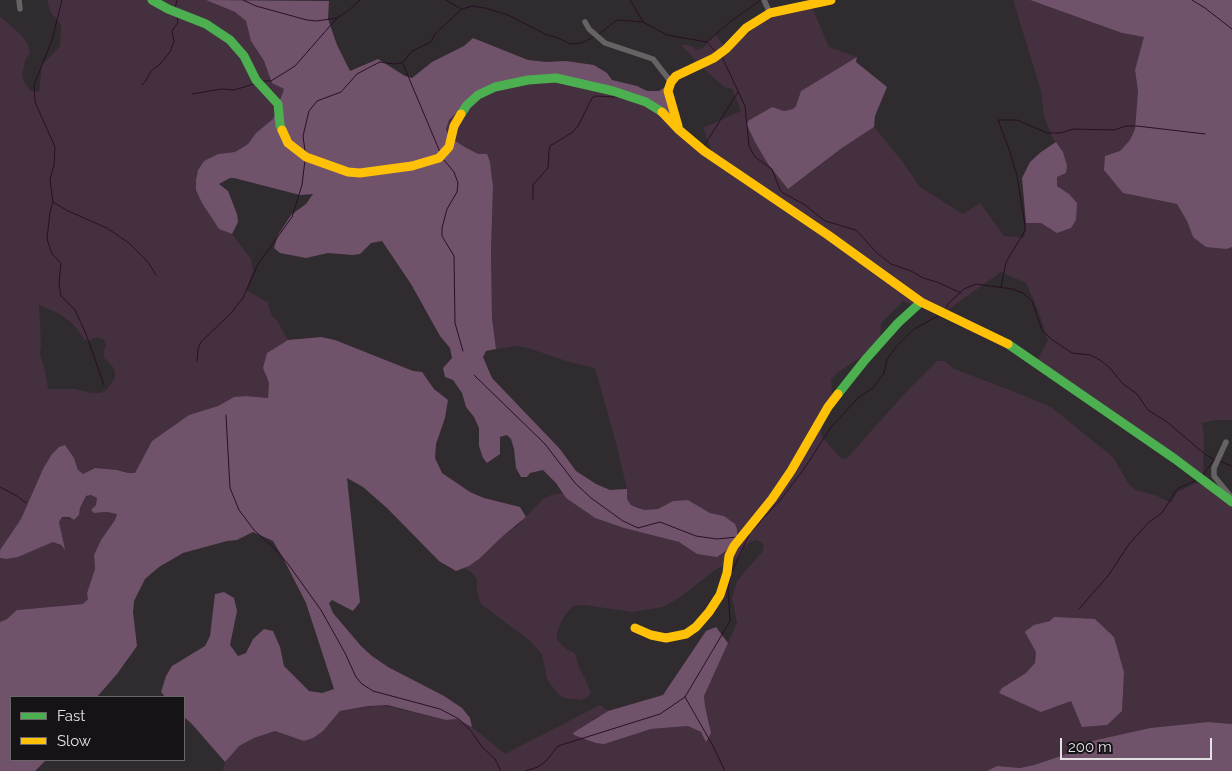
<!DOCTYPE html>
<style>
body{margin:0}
#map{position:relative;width:1232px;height:771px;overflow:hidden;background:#2f2b2e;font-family:Raleway,sans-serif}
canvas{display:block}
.legend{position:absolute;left:10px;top:696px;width:175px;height:65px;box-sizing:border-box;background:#161316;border:1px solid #696568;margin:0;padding:6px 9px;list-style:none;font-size:15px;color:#e5e0e4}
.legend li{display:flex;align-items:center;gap:10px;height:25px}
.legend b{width:25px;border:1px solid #696568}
.scale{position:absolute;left:1060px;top:738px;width:152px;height:22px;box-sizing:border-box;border:2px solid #e5e0e4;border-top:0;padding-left:6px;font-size:15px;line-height:18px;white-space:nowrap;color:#e5e0e4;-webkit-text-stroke:4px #161316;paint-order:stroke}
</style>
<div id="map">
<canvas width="1232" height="771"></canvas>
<ul class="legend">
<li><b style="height:6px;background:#4caf50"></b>Fast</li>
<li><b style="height:6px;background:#ffc107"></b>Slow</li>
</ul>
<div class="scale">200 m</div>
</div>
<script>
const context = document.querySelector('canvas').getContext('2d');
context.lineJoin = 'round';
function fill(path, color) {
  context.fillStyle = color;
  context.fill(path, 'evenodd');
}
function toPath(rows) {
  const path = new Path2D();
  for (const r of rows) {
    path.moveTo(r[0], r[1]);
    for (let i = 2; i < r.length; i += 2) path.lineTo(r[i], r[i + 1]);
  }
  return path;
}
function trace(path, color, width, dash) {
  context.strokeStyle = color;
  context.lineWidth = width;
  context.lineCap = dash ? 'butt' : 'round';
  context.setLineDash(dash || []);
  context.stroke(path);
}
const green = toPath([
 [47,0,206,0,235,12,246,21,251,41,264,61,272,83,284,89,273,119,256,133,248,144,235,152,218,154,204,161,198,170,196,180,212,218,219,229,232,234,251,259,253,271,246,290,269,303,268,305,271,314,278,322,288,340,267,353,265,375,269,383,268,398,246,396,234,397,218,406,189,415,152,441,135,473,128,473,117,470,95,468,83,474,78,470,74,458,43,469,21,519,0,550,0,16,22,36,28,45,30,52,25,61,22,75,24,82,31,91,39,92,42,65,60,46,60,43,61,25,50,11],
 [39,305,58,313,72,323,85,340,90,340,97,337,104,340,106,345,104,350,104,358,113,367,115,372,115,378,106,390,101,393,92,393,75,389,48,389,45,371,40,354,41,345],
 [1013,0,1030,0,1122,33,1145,37,1135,70,1138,91,1135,129,1130,140,1120,151,1123,193,1177,204,1187,221,1193,237,1227,249,1232,247,1232,420,1217,420,1202,423,1204,435,1203,475,1036,362,1048,340,1038,310,1026,283,1001,272,942,314,903,301,881,323,880,345,838,372,831,379,833,405,822,424,821,436,842,459,847,458,907,391,937,361,944,361,951,366,952,368,1020,394,1051,407,1113,457,1128,483,1135,490,1155,495,1171,503,1177,492,1196,483,1232,493,1232,724,1208,722,1150,728,1083,743,1064,755,1034,765,1020,768,997,766,987,771,223,771,225,762,232,753,239,746,254,738,275,731,294,738,323,731,340,711,382,705,446,720,457,719,471,726,505,754,600,705,608,711,592,720,633,734,651,729,688,726,701,732,704,738,710,725,705,706,704,696,737,623,732,598,737,581,762,552,764,546,761,542,756,540,750,542,744,547,742,554,735,559,715,570,679,598,663,607,633,612,584,605,573,606,566,614,561,622,557,633,557,640,566,649,575,653,579,667,587,683,591,694,586,698,580,700,564,698,556,692,547,679,542,654,530,641,481,604,477,593,477,579,471,572,464,568,479,559,504,535,517,526,543,499,551,495,563,493,566,498,595,518,624,528,679,542,697,554,737,537,737,529,735,524,724,516,710,513,688,500,673,501,658,509,652,510,645,510,631,505,627,499,627,489,616,443,595,368,569,362,531,349,517,346,496,349,492,318,491,250,493,187,478,154,449,137,446,128,449,120,459,109,489,86,566,79,646,102,706,156,712,151,703,128,741,111,732,89,724,87,706,71,681,45,689,45,697,50,703,48,715,34,724,46,730,47,772,15,812,7,829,47,857,57,801,91,796,106,793,109,784,111,772,107,747,125,768,164,807,175,842,148,874,127,902,161,920,187,963,214,980,203,1004,236,1024,238,1026,223,1041,223,1047,225,1051,230,1069,194,1057,186,1057,177,1063,152,1053,139,1044,116,1041,91],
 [1095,619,1114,637,1124,672,1122,684,1071,701,1002,688,1026,673,1035,663,1036,652,1027,630,1030,627,1050,621],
 [91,495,97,498,96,505,91,510,100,513,107,512,117,514,115,520,101,540,94,555,95,569,87,593,88,599,83,604,17,610,7,619,0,622,0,558,6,559,18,557,53,542,57,543,64,549,59,522,61,517,75,520,79,515,80,508,86,497]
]);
const forest = toPath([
 [206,0,329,1,328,19,337,45,350,71,378,59,405,76,412,78,432,62,464,46,473,38,528,60,546,62,566,61,594,65,607,73,612,80,637,86,647,91,659,91,666,86,677,117,667,116,602,85,519,79,469,101,449,120,446,129,449,137,465,147,478,154,487,154,490,162,493,187,491,250,492,318,496,349,486,351,483,357,492,378,560,449,576,471,596,484,610,490,627,489,627,499,631,505,638,508,645,510,658,509,673,501,688,500,710,513,724,516,735,524,737,529,737,537,730,548,717,557,697,554,679,542,624,528,595,518,566,498,556,483,543,470,530,473,527,477,521,477,516,468,514,449,511,439,507,435,500,437,500,454,487,463,483,458,479,446,479,428,474,417,466,407,462,393,453,380,445,377,443,368,452,358,450,348,440,336,411,284,382,241,371,243,360,254,353,255,328,253,306,258,280,253,274,248,278,235,291,215,306,204,313,194,300,195,234,178,230,178,219,184,228,191,237,214,238,222,232,234,219,229,202,203,196,190,196,180,198,170,204,161,218,154,235,152,248,144,256,133,273,119,284,89,272,83,264,61,251,41,246,21,235,12],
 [1030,0,1232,0,1232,247,1227,249,1206,247,1193,237,1187,221,1177,204,1123,193,1104,170,1105,156,1120,151,1130,140,1135,129,1138,91,1135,70,1144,37,1122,33],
 [857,57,856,62,887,87,875,116,874,127,842,148,788,189,768,164,755,142,747,125,748,121,772,107,784,111,793,109,796,106,801,91],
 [1056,142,1063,152,1067,166,1066,173,1057,177,1057,186,1069,194,1077,203,1076,220,1071,228,1057,233,1041,223,1026,223,1022,178,1030,162,1041,152],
 [321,337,335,340,413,371,422,372,434,389,448,400,445,418,436,444,435,458,442,473,470,492,484,498,520,507,526,517,504,535,479,559,469,566,456,571,439,561,387,508,363,487,347,478,360,602,353,611,332,600,329,603,333,613,361,646,372,656,388,667,444,696,462,708,470,718,472,727,457,719,446,720,387,705,369,706,340,711,323,731,313,738,304,741,275,731,254,738,239,746,225,762,191,723,184,717,184,697,165,697,161,692,166,676,172,666,205,646,210,636,215,594,224,592,234,598,237,611,230,645,238,656,246,653,253,639,264,629,273,631,280,647,284,666,309,691,322,693,334,689,306,603,283,558,273,541,253,532,237,540,227,541,183,553,159,567,145,579,134,601,133,612,137,646,117,674,97,697,11,697,11,760,46,760,35,771,0,771,0,622,7,619,17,610,83,604,88,599,87,593,95,569,94,555,101,540,115,520,117,514,107,512,94,513,91,510,96,505,97,498,91,495,86,496,80,508,79,515,74,520,69,517,62,517,59,522,65,550,61,545,53,542,18,557,6,559,0,558,0,550,21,519,43,469,52,454,59,447,65,445,74,458,78,470,83,474,95,468,117,470,128,473,135,473,152,441,189,415,218,406,234,397,246,396,268,398,269,383,263,368,267,353,288,340],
 [1054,617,1095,619,1114,637,1124,672,1122,711,1107,725,1082,727,1071,701,1041,712,999,693,1002,688,1026,673,1035,663,1036,652,1025,632,1027,630,1034,625,1050,621],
 [716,627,728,643,704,696,705,706,711,733,706,742,701,732,688,726,651,729,604,744,596,743,574,735,573,733,608,711,663,695,706,631],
 [1208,722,1232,724,1232,771,987,771,997,766,1020,768,1034,765,1064,755,1083,743,1150,728]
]);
const stream = toPath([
 [62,0,52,40,34,85,35,102,55,147,54,165,50,180,53,202,50,212,47,239,52,254,61,263,59,284,61,296,75,310,86,334,104,385],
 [243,0,256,6,307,20,317,21,336,18],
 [446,0,461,9],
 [630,0,643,22],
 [1192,0,1205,8,1232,29],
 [175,9,177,0],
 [599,34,617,20,643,22,667,35,707,42,715,51],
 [708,41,731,21,761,0],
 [722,57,745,106,749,146,755,157,772,169,780,190,783,193,805,205,825,221,856,230,877,253,891,264,911,271,923,278,937,282,961,293],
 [403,64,440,152],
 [263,81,271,81,295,66,337,18,349,10,360,0],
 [142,85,145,82,151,71,160,64,170,52,174,41,172,31,178,22,177,17],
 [192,94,221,89,234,90,254,84],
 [704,146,738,92],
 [305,151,303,136,309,111,317,101,341,92,357,74,370,67,380,62,394,64,402,63,412,51,431,42,435,34,462,9,472,6,485,8,508,15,547,35,556,37,571,44,582,43,593,37],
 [444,160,454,172,458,183,457,192,447,209,442,228,442,236,454,256,455,323,463,351],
 [533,199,533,185,548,168,549,150,550,146,573,132,578,126,592,98,595,96,617,97],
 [53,202,68,211,107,228,129,243,148,262,156,275],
 [1001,287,1006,262,1025,231,1025,225,1017,176,1010,152,998,120,1017,120,1047,133,1061,133,1073,129,1115,130,1125,126,1137,126,1205,134],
 [945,310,948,304,964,289,976,284,1012,289,1023,293,1032,301,1042,330,1051,339,1072,353,1090,355,1100,360,1110,368,1122,383,1137,394,1148,410,1167,422,1206,455,1215,460],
 [197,361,198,349,201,342,231,313,243,298,258,264,292,217,302,185,305,160],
 [474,375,545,444,575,483,591,498,623,521,638,528,660,522,696,536,717,539,737,537],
 [226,415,230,488,239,510,254,530,277,551,288,564,321,610,345,653,356,677,362,684,373,691,440,709,459,719,470,730,483,748,495,759,501,771],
 [1219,461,1232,466],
 [1203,475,1214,460],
 [0,487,17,496,26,503],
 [751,532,781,499,804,469,831,427,859,397,873,388,884,373,887,359,896,347,914,329,940,315],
 [1079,609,1108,576,1129,544,1149,522,1162,513,1175,492,1179,488,1197,480],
 [685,697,713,746,725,771],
 [525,771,538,767,546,761,558,746,660,714,685,697,730,621,728,588,731,574,749,535]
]);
const street = toPath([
 [19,0,20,9],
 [764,0,770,13],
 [585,22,589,29,605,43,653,59,671,82],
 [1226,442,1214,468,1214,476,1232,498]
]);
const fast = toPath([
 [152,0,168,9,206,24,230,40,244,56,256,80,278,104,280,125,282,130],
 [461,114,467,105,478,95,495,87,528,80,556,78,613,91,646,102,662,112],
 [1008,344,1175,459,1232,502],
 [838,394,865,360,898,323,921,302]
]);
const slow = toPath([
 [662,112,678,129,704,151,828,235,921,302,1008,344],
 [678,126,668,91,671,82,676,76,714,58,726,49,746,28,770,13,831,0],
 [282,130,288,143,306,157,348,172,360,173,412,166,439,158,449,147,454,126,461,114],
 [635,628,651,635,666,638,686,634,696,627,709,612,720,595,727,573,729,556,734,546,772,499,791,471,828,407,838,394]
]);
fill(green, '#453040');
fill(forest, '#71526b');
trace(stream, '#2a0f25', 1);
trace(street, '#656364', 5.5);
trace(fast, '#4caf50', 9);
trace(slow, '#ffc107', 9);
</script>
